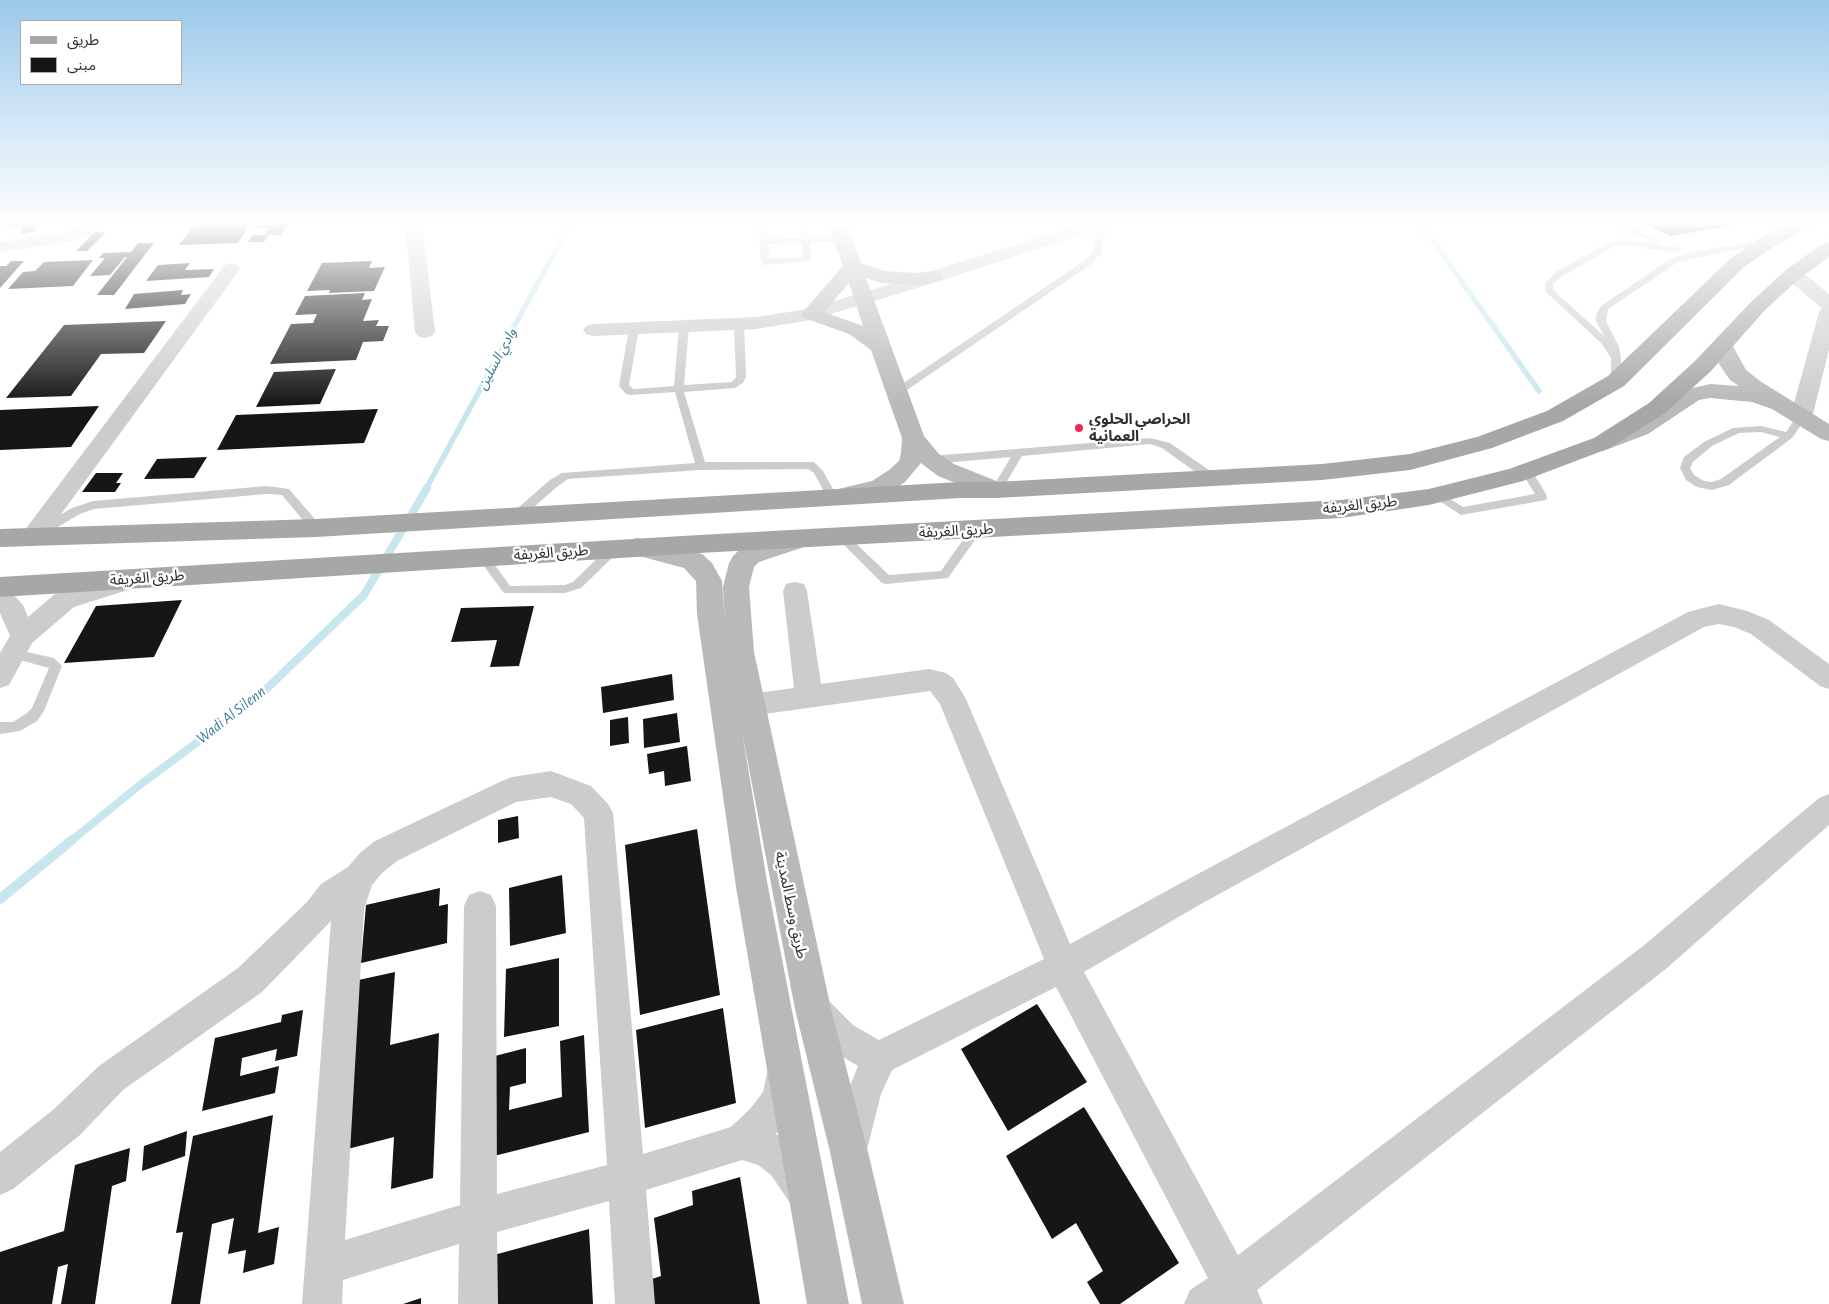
<!DOCTYPE html>
<meta charset="utf-8">
<style>
body{margin:0}
#map{position:relative;width:1829px;height:1304px;overflow:hidden;background:#fff;font-family:"Alegreya Sans","Noto Sans Arabic",sans-serif}
canvas{display:block}
.legend{position:absolute;left:20px;top:20px;width:162px;height:65px;box-sizing:border-box;background:#fff;border:1px solid #acacac;margin:0;padding:6px 9px;list-style:none;font-size:15px;color:#2f2f2f}
.legend li{display:flex;align-items:center;gap:10px;height:25px}
.legend b{width:25px;border:1px solid #acacac}
</style>
<div id="map">
<canvas width="1829" height="1304"></canvas>
<ul class="legend">
<li><b style="height:6px;background:#a7a7a7"></b>طريق</li>
<li><b style="height:14px;background:#161616"></b>مبنى</li>
</ul>
</div>
<script>
const context = document.querySelector('canvas').getContext('2d');
context.lineJoin = 'round';
function toPath(rows) {
  const path = new Path2D();
  for (const r of rows) {
    path.moveTo(r[0], r[1]);
    for (let i = 2; i < r.length; i += 2) path.lineTo(r[i], r[i + 1]);
  }
  return path;
}
function trace(path, color, width, dash) {
  context.strokeStyle = color;
  context.lineWidth = width;
  context.lineCap = dash ? 'butt' : 'round';
  context.setLineDash(dash || []);
  context.stroke(path);
}
function fill(path, color) {
  context.fillStyle = color;
  context.fill(path, 'evenodd');
}
function write(font, color, halo, rows, align = 'center') {
  context.font = font + ' "Alegreya Sans","Noto Sans Arabic",sans-serif';
  context.lineWidth = 5;
  context.setLineDash([]);
  context.textBaseline = 'middle';
  context.strokeStyle = halo;
  context.fillStyle = color;
  for (const [text, x, y, turn = 0] of rows) {
    context.save();
    context.translate(x, y);
    context.rotate((+turn || 0) * Math.PI / 180);
    context.textAlign = isNaN(turn) ? turn : align;
    if (halo) context.strokeText(text, 0, 0);
    context.fillText(text, 0, 0);
    context.restore();
  }
}
const streamFar2 = toPath([
 [1417,222,1431,238,1539,391],
 [426,489,571,222]
]);
const streamFar1 = toPath([
 [71,841,141,784,257,698,364,595,427,488]
]);
const stream = toPath([
 [0,899,72,840]
]);
const building = toPath([
 [11,222,36,222,33,226,39,225,34,232,20,234,24,226,6,228],
 [197,222,252,222,238,243,179,245],
 [274,222,290,222,281,235,269,235,264,242,248,242,253,235,264,235,269,228,252,228,255,225,271,225],
 [1639,222,1746,222,1746,223,1671,236],
 [95,232,106,232,87,251,76,251],
 [138,243,154,243,114,295,97,295,127,257,125,257,110,275,90,276,105,258,99,258,103,253,131,252],
 [93,260,73,286,8,289,23,272,35,271,44,262],
 [11,261,24,261,0,288,0,266,6,266],
 [372,261,369,268,385,267,374,291,329,293,330,290,307,291,322,263],
 [190,263,185,270,214,269,209,277,146,281,158,265],
 [183,290,181,295,191,294,185,304,125,309,134,294],
 [365,293,362,300,372,299,363,321,379,320,376,326,389,326,383,341,363,342,356,360,270,364,291,324,313,323,317,314,295,315,305,296],
 [166,321,144,353,101,354,71,396,6,398,64,325],
 [336,369,320,404,256,407,274,372],
 [99,406,71,447,0,450,0,410],
 [378,409,364,443,217,450,236,415],
 [207,457,194,478,144,479,157,459],
 [96,473,123,473,116,483,121,483,115,492,82,492],
 [182,600,154,657,64,663,96,606],
 [534,606,519,666,490,667,497,640,451,642,461,608],
 [672,674,674,700,603,713,601,687],
 [677,713,680,742,644,748,643,719],
 [628,717,629,743,610,746,610,720],
 [687,746,691,781,665,786,664,771,649,774,647,754],
 [518,816,519,838,498,843,498,820],
 [697,829,720,995,640,1015,625,845],
 [562,875,566,933,510,946,509,888],
 [440,888,439,906,448,904,447,943,361,963,366,905],
 [559,958,559,1026,504,1037,506,969],
 [395,972,390,1045,439,1033,433,1178,391,1189,394,1137,336,1152,354,981],
 [1037,1004,1087,1082,1008,1131,961,1049],
 [723,1008,736,1103,645,1128,636,1030],
 [303,1010,297,1056,275,1061,277,1049,242,1058,240,1076,279,1066,275,1093,202,1111,215,1038,281,1022,282,1015],
 [584,1035,589,1132,490,1157,491,1057,526,1048,526,1083,510,1087,509,1110,562,1097,560,1041],
 [1084,1107,1179,1263,1120,1304,1100,1304,1087,1282,1103,1271,1076,1223,1052,1239,1006,1156],
 [273,1115,258,1233,279,1227,274,1264,243,1273,246,1250,228,1254,234,1218,212,1224,200,1304,171,1304,183,1232,176,1233,193,1136],
 [187,1131,185,1156,142,1171,144,1146],
 [130,1148,126,1181,112,1186,95,1304,61,1304,68,1264,58,1267,52,1304,0,1304,0,1252,64,1231,75,1165],
 [740,1177,760,1304,648,1304,646,1281,661,1276,654,1218,693,1205,692,1191],
 [589,1229,593,1304,483,1304,483,1258],
 [421,1298,421,1304,403,1304]
]);
const lane = toPath([
 [758,222,766,222,768,239,801,238,799,222,807,222,809,237,843,235,847,238,843,241,810,242,811,261,765,265,761,262,758,222],
 [802,243,803,257,769,259,768,244,802,243],
 [1051,222,1060,222,1074,232,1067,234,1051,222],
 [1099,222,1107,222,1101,253,1090,265,901,394,893,394,893,390,1084,261,1093,252,1099,222],
 [1612,222,1622,222,1663,242,1656,244,1612,222],
 [1769,237,1772,238,1772,242,1678,262,1608,309,1606,321,1619,347,1621,358,1621,381,1616,384,1611,381,1611,358,1602,344,1545,291,1545,283,1556,272,1608,243,1624,239,1681,248,1681,252,1678,253,1624,245,1614,247,1562,276,1553,284,1553,290,1604,336,1596,321,1596,315,1601,306,1672,258,1698,250,1731,246,1769,237],
 [739,321,744,324,746,377,743,383,735,388,684,392,705,462,814,462,823,471,838,498,837,501,829,501,814,473,808,469,701,470,568,479,558,486,519,520,511,520,509,517,511,514,550,480,562,473,695,463,675,392,630,395,626,394,619,386,629,328,634,325,639,328,629,385,633,389,636,389,674,386,679,326,684,323,689,326,684,385,732,382,736,377,734,324,739,321],
 [1801,415,1806,418,1792,438,1729,485,1712,490,1697,487,1686,480,1680,468,1684,457,1704,442,1733,428,1761,426,1786,432,1797,416,1801,415],
 [1761,432,1780,437,1721,479,1712,482,1704,481,1694,475,1690,468,1693,462,1712,446,1739,433,1761,432],
 [1150,438,1170,443,1216,475,1217,478,1216,481,1208,481,1162,448,1150,444,1022,456,1000,493,996,494,991,490,1011,457,931,464,926,460,931,456,1150,438],
 [1526,467,1530,468,1546,494,1547,497,1546,500,1461,515,1430,495,1431,492,1439,492,1463,507,1535,494,1521,471,1526,467],
 [267,486,289,489,320,525,322,528,320,531,312,531,282,495,267,494,94,509,80,514,44,535,36,535,34,532,36,529,72,508,93,501,267,486],
 [976,526,982,530,948,578,886,584,882,583,836,537,842,533,846,534,889,575,941,571,972,527,976,526],
 [614,545,620,549,618,552,581,588,565,593,504,593,477,557,479,554,487,554,510,586,565,585,573,582,610,546,614,545],
 [13,649,54,658,62,666,44,711,37,721,20,731,0,734,0,722,13,722,27,713,32,708,49,668,9,657,7,654,9,651,13,649]
]);
const street = toPath([
 [87,222,108,222,92,234,72,241,0,252,0,242,63,232,87,222],
 [405,222,422,222,435,332,432,336,425,338,418,336,415,332,405,222],
 [1085,222,1110,222,1107,226,940,281,811,320,756,329,593,336,586,334,583,330,586,326,593,324,756,317,808,309,926,273,1085,222],
 [231,263,237,265,240,269,40,543,32,546,24,543,20,537,24,531,225,265,231,263],
 [1793,268,1800,270,1829,294,1829,350,1812,418,1809,423,1801,425,1793,423,1790,418,1819,312,1822,308,1786,278,1784,274,1786,270,1793,268],
 [122,573,131,575,134,582,131,589,74,607,32,643,9,685,0,688,0,653,10,636,0,613,0,588,9,590,23,605,28,617,56,593,122,573],
 [795,582,804,584,807,591,821,684,929,669,946,673,953,678,966,699,1070,944,1179,884,1688,612,1719,604,1747,611,1769,620,1829,664,1829,689,1820,686,1751,634,1734,627,1719,624,1704,627,1201,904,1084,972,1238,1255,1643,946,1819,798,1829,794,1829,825,1667,968,1257,1290,1263,1304,1184,1304,1190,1290,1208,1278,1056,987,892,1070,881,1094,868,1146,863,1159,850,1164,837,1159,832,1146,839,1114,858,1066,829,1049,801,1021,796,1009,801,997,813,992,825,997,853,1025,879,1040,1044,959,940,704,930,691,750,716,740,713,736,705,740,697,750,694,794,688,783,591,786,584,795,582],
 [551,771,591,786,608,804,613,813,643,1154,731,1127,750,1109,763,1092,767,1073,772,1061,784,1056,796,1061,801,1073,797,1099,792,1112,776,1134,797,1149,816,1177,822,1190,816,1203,803,1209,790,1203,771,1175,758,1165,742,1160,646,1190,655,1304,615,1304,609,1201,497,1232,498,1304,458,1304,459,1244,343,1280,342,1304,302,1304,331,921,262,992,123,1090,80,1135,13,1189,0,1195,0,1152,54,1109,99,1066,238,968,307,902,321,884,348,867,360,853,375,841,502,781,512,777,551,771],
 [551,797,571,804,584,818,607,1165,497,1194,496,906,491,895,480,891,469,895,464,906,460,1205,345,1240,364,909,372,885,382,873,397,861,516,802,551,797]
]);
const secondary = toPath([
 [828,222,846,222,861,263,884,271,916,273,933,271,940,273,943,277,940,281,916,285,882,283,866,278,924,436,939,454,954,464,1004,484,1008,490,1004,496,996,498,988,496,938,476,921,463,905,482,888,493,843,504,834,502,831,496,834,490,872,481,889,470,899,461,901,453,902,438,871,350,849,334,804,318,801,314,843,266,828,222],
 [849,283,863,326,824,312,849,283],
 [1723,339,1730,341,1746,370,1760,381,1829,424,1829,441,1821,439,1772,409,1752,402,1710,398,1699,400,1648,434,1603,451,1595,448,1592,443,1595,438,1632,424,1684,390,1710,384,1739,386,1730,380,1719,364,1713,345,1716,341,1723,339],
 [798,531,807,534,811,540,807,546,759,562,754,567,749,587,754,652,831,1009,868,1152,904,1304,862,1304,830,1152,795,1009,742,732,768,887,849,1304,807,1304,736,887,697,614,696,581,684,568,628,553,624,547,628,541,637,538,667,544,702,554,712,563,722,581,725,623,723,587,729,563,733,556,741,548,798,531]
]);
const primary = toPath([
 [1791,222,1813,222,1810,226,1778,244,1744,267,1624,386,1563,421,1492,448,1410,470,1322,480,996,498,960,498,316,537,0,547,0,529,316,519,960,482,996,482,1322,464,1410,454,1477,437,1547,411,1608,376,1730,259,1764,236,1791,222],
 [1829,242,1829,257,1800,278,1765,310,1711,371,1665,413,1610,448,1523,481,1429,505,1341,518,699,553,0,597,0,577,699,535,1341,500,1429,489,1509,469,1594,438,1649,403,1695,361,1751,302,1786,270,1822,244,1829,242]
]);
const markers = [
 [1079,428,5,"#ed295c"]
];
const farWaternames = [
 ["وادي السلين",497,359,-62]
];
const poiNames = [
 ["الحراصي الحلوى",1089,419],
 ["العمانية",1089,436]
];
const streetNames = [
 ["طريق الغريفة",1360,505,-6],
 ["طريق الغريفة",956,531,-3],
 ["طريق الغريفة",551,553,-4],
 ["طريق الغريفة",147,578,-4],
 ["طريق وسط المدينة",791,905,78]
];
const waterNames = [
 ["Wadi Al Silenn",231,715,-38]
];
trace(streamFar2, '#c7e6ed', 5.5);
trace(streamFar1, '#c7e6ed', 8);
trace(stream, '#c7e6ed', 10);
fill(building, '#161616');
fill(lane, '#ccc');
fill(street, '#ccc');
fill(secondary, '#b9b9b9');
fill(primary, '#a7a7a7');
const sky = context.createLinearGradient(0, 0, 0, 404);
sky.addColorStop(0, '#9bc8ea');
sky.addColorStop(0.55, '#fff');
sky.addColorStop(1, '#ffffff00');
context.fillStyle = sky;
context.fillRect(0, 0, 1829, 404);
for (const [x, y, r, color] of markers) {
  const dot = new Path2D();
  dot.arc(x, y, r, 0, 2 * Math.PI);
  context.fillStyle = color;
  context.fill(dot);
  trace(dot, '#fff', 2);
}
write('italic 14px', '#377c8e', '#fff', farWaternames);
write('bold 15px', '#2f2f2f', '#fff', poiNames, 'left');
write('15px', '#2f2f2f', '#fff', streetNames);
write('italic 16px', '#377c8e', '#fff', waterNames);
</script>
